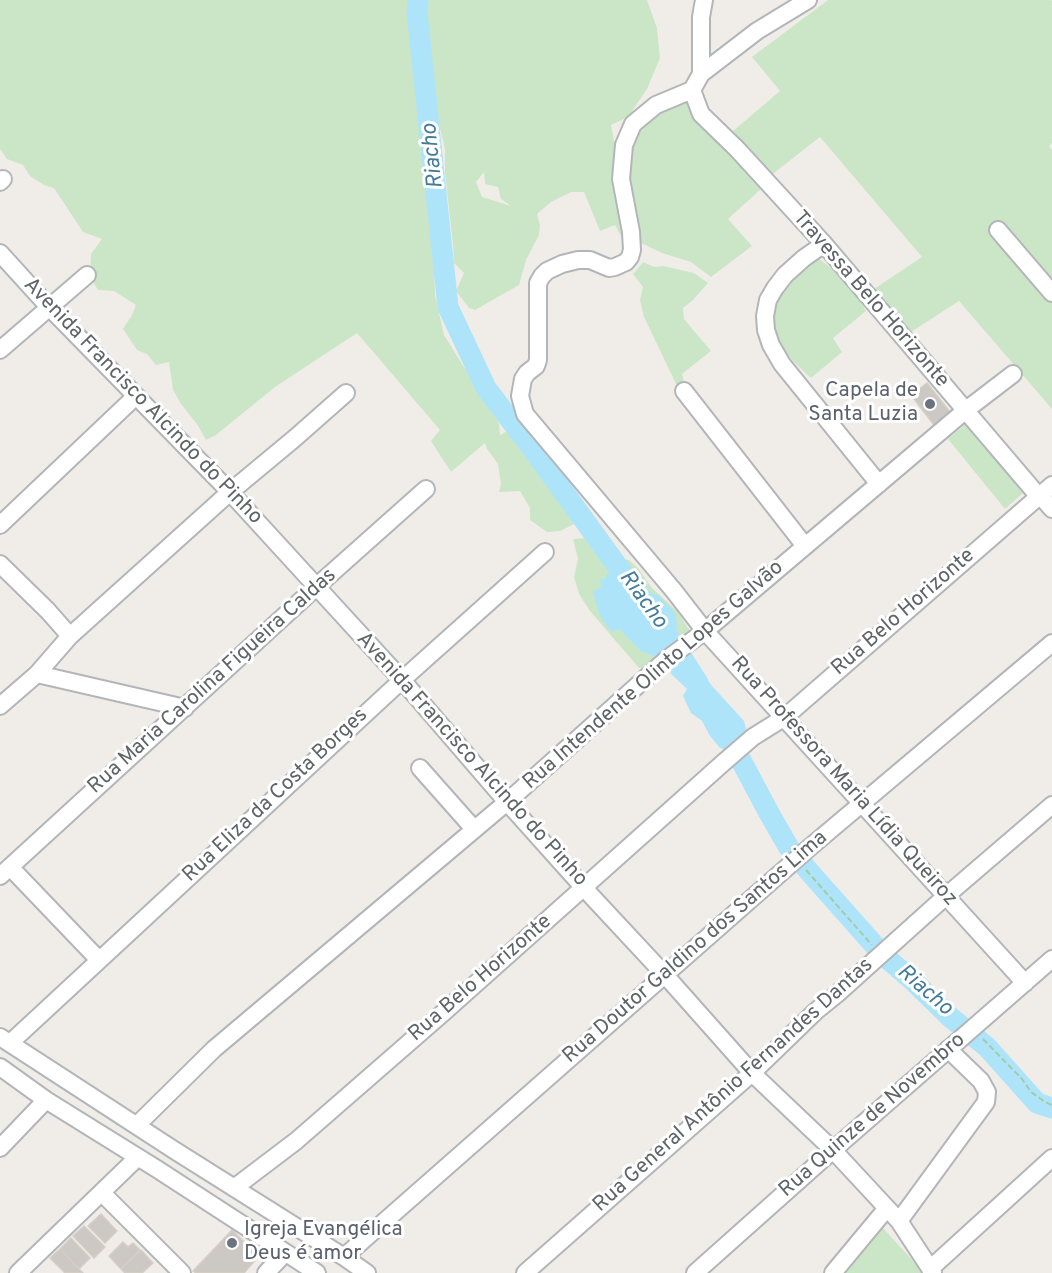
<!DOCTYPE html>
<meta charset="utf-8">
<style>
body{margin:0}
canvas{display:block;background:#f0ede8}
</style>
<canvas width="1052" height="1273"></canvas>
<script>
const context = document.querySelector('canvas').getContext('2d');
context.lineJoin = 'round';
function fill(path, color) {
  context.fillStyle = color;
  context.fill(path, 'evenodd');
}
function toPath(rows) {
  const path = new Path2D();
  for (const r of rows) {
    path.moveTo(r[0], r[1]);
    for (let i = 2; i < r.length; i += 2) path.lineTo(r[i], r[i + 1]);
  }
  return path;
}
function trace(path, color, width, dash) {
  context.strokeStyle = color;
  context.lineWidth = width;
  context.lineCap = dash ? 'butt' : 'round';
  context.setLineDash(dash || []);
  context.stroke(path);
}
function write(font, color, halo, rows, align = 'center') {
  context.font = font + ' Overpass,sans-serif';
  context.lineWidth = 6;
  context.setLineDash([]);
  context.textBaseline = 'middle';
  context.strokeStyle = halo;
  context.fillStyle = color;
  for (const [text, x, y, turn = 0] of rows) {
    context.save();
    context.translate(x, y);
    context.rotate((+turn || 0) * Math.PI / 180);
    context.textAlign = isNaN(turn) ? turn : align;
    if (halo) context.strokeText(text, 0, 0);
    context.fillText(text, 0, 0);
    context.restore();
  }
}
const green = toPath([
 [0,0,412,0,413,41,427,154,422,170,428,182,432,221,435,295,444,335,499,423,500,435,521,424,587,508,574,524,560,531,547,532,530,520,530,508,520,491,499,492,501,484,498,464,487,449,485,443,451,472,431,441,440,430,357,333,275,387,216,435,206,440,197,424,181,404,173,390,169,362,156,365,147,354,137,350,123,329,132,315,136,305,114,291,98,290,90,277,91,254,102,239,83,232,54,188,44,185,30,176,23,165,7,159,0,149],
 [428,0,647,0,657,28,660,58,647,89,628,117,611,125,616,151,625,233,623,240,615,225,600,231,584,192,571,192,551,202,537,214,540,225,539,235,526,260,519,285,475,310,469,308,456,291,464,273,454,263,453,245,445,173,445,149,437,116,426,15],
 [484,172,485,184,498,187,501,199,511,206,482,197,476,182],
 [828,0,1051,0,1052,1,1052,143,1049,146,1052,150,1052,409,959,301,911,332,874,289,922,257,820,137,770,176,733,131,780,91,752,57],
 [684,99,701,123,718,138,762,188,728,219,752,246,711,277,691,262,662,253,641,243,626,175,631,142,654,115],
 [817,257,846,280,857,295,866,311,833,338,842,352,811,378,792,360,779,342,771,323,778,291],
 [643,262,654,267,663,266,694,273,708,283,693,300,683,308,684,319,711,351,682,374,685,385,678,388,644,317,640,300,643,287,633,274],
 [966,424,1023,493,1005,509,948,439],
 [587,538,601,556,629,560,638,568,652,588,677,611,690,631,683,640,652,668,639,668,590,611,579,594,574,577,578,559,573,539],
 [881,1226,924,1273,844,1273]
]);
const water = toPath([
 [607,574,621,575,638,585,642,591,646,588,651,593,659,596,675,613,677,623,676,636,668,649,659,658,641,651,619,629,612,632,601,618,597,607,593,591,601,588,600,579,604,580],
 [686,660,696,665,713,687,744,721,747,733,728,750,720,748,710,736,702,721,691,713,683,696,687,689,671,674,671,668,678,663]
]);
const river = toPath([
 [418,0,417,12,448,307,486,388,537,455,668,636,698,683],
 [727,734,769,813,789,848,813,876,884,956,911,979,950,1017,987,1047,1037,1103,1052,1108]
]);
const building = toPath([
 [927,383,950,412,934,425,911,395,927,383],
 [101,1214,117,1231,105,1243,88,1226,101,1214],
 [84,1226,105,1247,94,1258,73,1236,84,1226],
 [232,1230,259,1256,244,1273,196,1273,193,1271,232,1230],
 [71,1238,90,1258,79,1269,60,1249,71,1238],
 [123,1242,128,1247,133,1243,140,1250,121,1269,109,1256,123,1242],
 [60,1249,79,1269,83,1273,65,1273,50,1258,60,1249],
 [141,1250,153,1263,142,1273,125,1273,121,1269,141,1250]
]);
const path = toPath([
 [806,870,872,945],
 [983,1039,1022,1079,1031,1092,1045,1102,1052,1105]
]);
const minor = toPath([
 [808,0,757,31,701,74,692,90,656,105,633,124,624,145,621,179,631,232,632,250,630,257,626,262,615,267,609,268,590,260,578,260,562,264,547,271,542,276,538,283,538,360,536,366,527,373,523,379,520,396,525,414,674,591,705,631,1025,983],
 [701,74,701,17,704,0],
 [692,90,701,114,737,149,824,244,1035,492,1040,495,1052,509],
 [0,182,3,179],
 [998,230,1052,293],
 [824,244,804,258,785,275,775,288,768,300,765,316,766,330,771,345,782,364,879,484],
 [0,253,49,307,230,492,402,680,507,802,584,888,665,975,752,1073,833,1150,899,1221,933,1273],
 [0,350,87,275],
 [684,391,805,546],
 [0,525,136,396],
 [0,564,48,611,70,636],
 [37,674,185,708],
 [0,706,37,674,70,636,230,492,295,438,346,393],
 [420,768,474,829],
 [10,867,99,960],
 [0,876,316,587,426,489],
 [0,1037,174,1150,344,1257,367,1273],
 [10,1043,402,680,545,552],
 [0,1067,46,1100,157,1169,317,1273],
 [137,1125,214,1049,507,802,667,659,705,631,966,410,1013,374],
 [0,1148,46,1100],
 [234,1188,296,1141,443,1013,723,763,753,737,785,717,1052,485],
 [102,1193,182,1273],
 [899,1221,986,1102,987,1092,981,1081,948,1049],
 [344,1257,809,848,1052,643],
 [930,1269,1052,1158],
 [18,1273,138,1157],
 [266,1273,285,1253],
 [525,1273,752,1073,816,1011,837,994,946,896,1052,805],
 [695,1273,833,1150,1052,959],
 [833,1273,887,1208]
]);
const markers = [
 [930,404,6,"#6b7280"],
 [232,1243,6,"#6b7280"]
];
const streetNames = [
 ["Travessa Belo Horizonte",870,300,49],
 ["Avenida Francisco Alcindo do Pinho",142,402,46],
 ["Rua Belo Horizonte",904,613,-41],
 ["Rua Intendente Olinto Lopes Galvão",654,676,-41],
 ["Rua Maria Carolina Figueira Caldas",213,682,-42],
 ["Avenida Francisco Alcindo do Pinho",471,760,48],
 ["Rua Professora Maria Lídia Queiroz",843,782,48],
 ["Rua Eliza da Costa Borges",276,796,-43],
 ["Rua Doutor Galdino dos Santos Lima",696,948,-41],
 ["Rua Belo Horizonte",481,979,-41],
 ["Rua General Antônio Fernandes Dantas",734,1086,-42],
 ["Rua Quinze de Novembro",873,1116,-41]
];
const worshipNames = [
 ["Capela de",918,392],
 ["Santa Luzia",918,416],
 ["Igreja Evangélica",244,1231,"left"],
 ["Deus é amor",244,1255,"left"]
];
const waterNames = [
 ["Riacho",434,156,-96],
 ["Riacho",642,600,54],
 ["Riacho",924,991,41]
];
fill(green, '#cbe6c6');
fill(water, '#aee4fa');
trace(river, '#aee4fa', 21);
fill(building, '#ccc8c4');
trace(building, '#d5cec6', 1.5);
trace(minor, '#b3b6b9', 20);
trace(path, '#a2cca8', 2, [6, 3]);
trace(minor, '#fff', 16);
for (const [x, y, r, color] of markers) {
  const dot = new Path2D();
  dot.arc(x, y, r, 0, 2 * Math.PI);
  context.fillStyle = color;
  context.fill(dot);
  trace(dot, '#fff', 2);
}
write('21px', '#5f6467', '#fff', streetNames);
write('21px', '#5b616d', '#fff', worshipNames, 'right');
write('italic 22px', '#437b9b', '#fff', waterNames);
</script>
